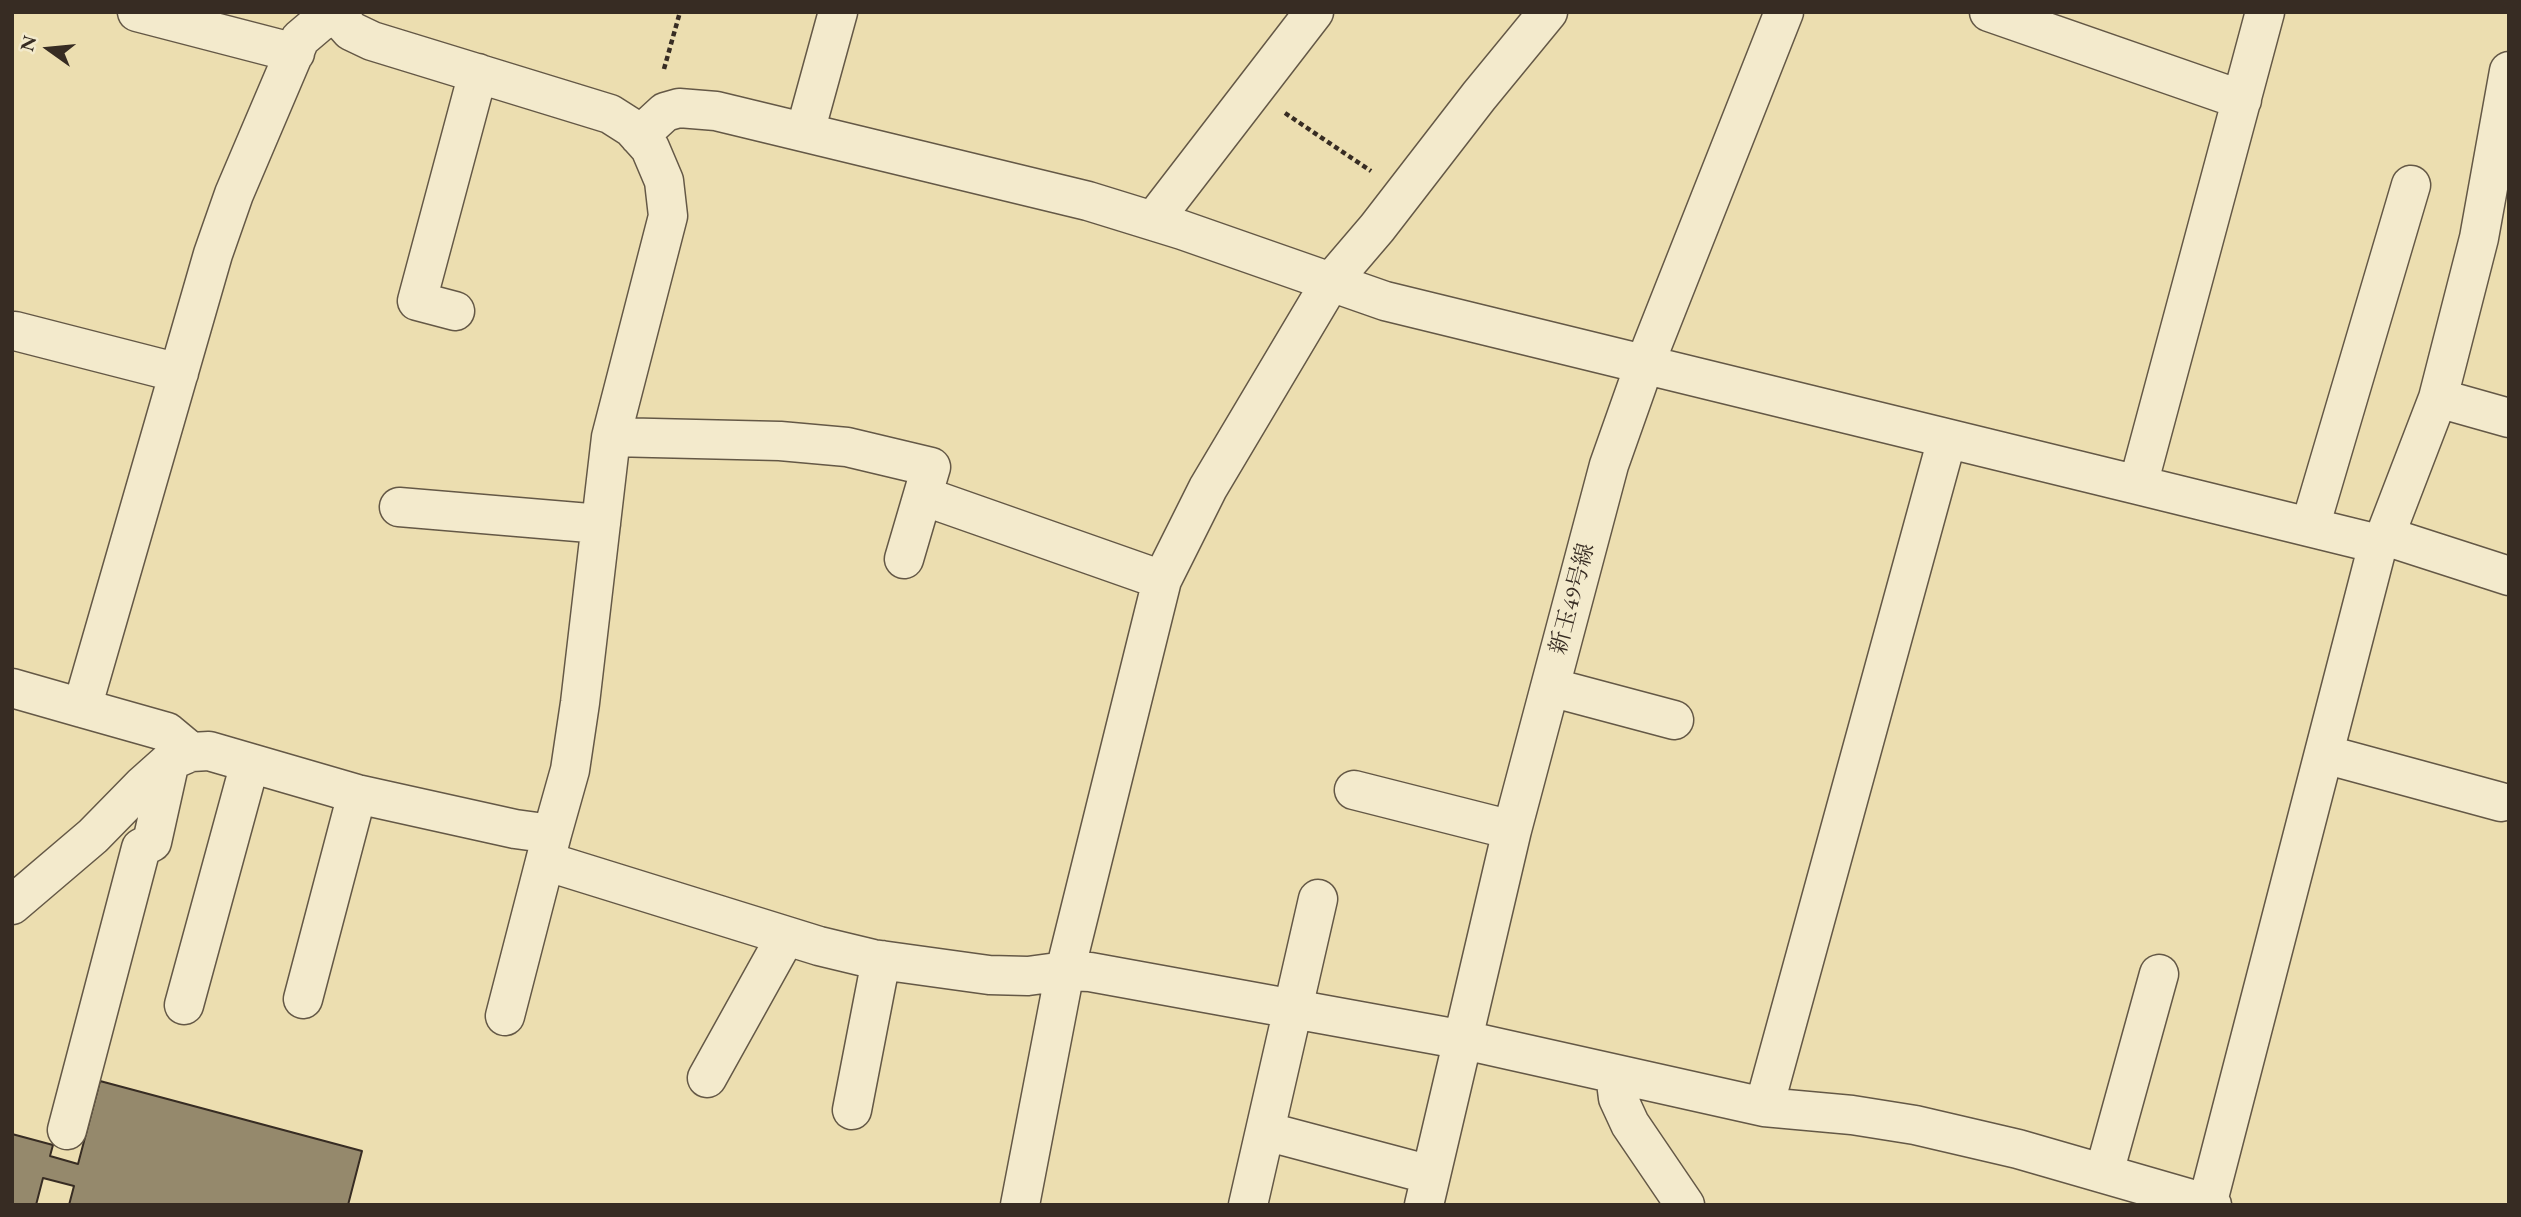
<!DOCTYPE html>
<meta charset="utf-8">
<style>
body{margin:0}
#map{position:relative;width:2521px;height:1217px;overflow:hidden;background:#ecdeb0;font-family:"EB Garamond",serif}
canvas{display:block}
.frame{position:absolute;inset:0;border:14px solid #372c23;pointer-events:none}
.north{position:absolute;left:14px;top:14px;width:70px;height:70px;-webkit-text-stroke:5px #f3eacc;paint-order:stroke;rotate:285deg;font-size:19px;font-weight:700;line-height:28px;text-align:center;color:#372c23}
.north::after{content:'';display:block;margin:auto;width:24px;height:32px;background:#372c23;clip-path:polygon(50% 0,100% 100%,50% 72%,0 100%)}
</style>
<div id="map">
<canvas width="2521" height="1217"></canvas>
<div class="frame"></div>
<div class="north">N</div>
</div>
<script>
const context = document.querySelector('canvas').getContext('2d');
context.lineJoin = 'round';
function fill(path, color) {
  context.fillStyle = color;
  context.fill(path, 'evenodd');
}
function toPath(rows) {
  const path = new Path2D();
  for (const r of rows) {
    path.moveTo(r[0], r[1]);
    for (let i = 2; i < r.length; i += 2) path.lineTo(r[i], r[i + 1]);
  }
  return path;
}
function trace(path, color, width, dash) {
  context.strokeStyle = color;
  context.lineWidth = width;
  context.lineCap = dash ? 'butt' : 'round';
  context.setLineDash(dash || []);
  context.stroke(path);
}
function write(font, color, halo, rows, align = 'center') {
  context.font = font + ' "EB Garamond","Noto Serif JP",serif';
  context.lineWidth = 5;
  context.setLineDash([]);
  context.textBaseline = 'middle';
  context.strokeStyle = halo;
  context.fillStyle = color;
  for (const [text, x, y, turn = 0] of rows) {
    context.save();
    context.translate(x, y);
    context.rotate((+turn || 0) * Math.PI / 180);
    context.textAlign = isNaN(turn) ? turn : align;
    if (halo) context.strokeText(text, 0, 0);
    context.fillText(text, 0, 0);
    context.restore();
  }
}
const building = toPath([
 [100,1081,362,1151,348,1205,69,1205,74,1186,43,1178,36,1205,12,1205,12,1134,53,1145,50,1156,78,1164,100,1081]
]);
const path = toPath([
 [664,69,680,12],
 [1285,113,1371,171]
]);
const minor = toPath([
 [137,12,295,53],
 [334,12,351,31,372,41,610,114,632,128,650,148,664,181,668,216,611,437,580,703,570,770,552,834],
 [1989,12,2242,100],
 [2265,12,2138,485,2378,544],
 [805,132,838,12],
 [639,136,665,112,679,108,716,111,1088,201,1182,230,1385,301,2138,485],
 [1153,221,1314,12],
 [455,311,417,301,478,73],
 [15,331,179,373],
 [2438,398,2509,418],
 [611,437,780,441,847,447,931,467,904,559],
 [923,496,1162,580],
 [399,507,601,524],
 [2310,527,2411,185],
 [2385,536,2509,576],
 [1550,687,1674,720],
 [12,688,82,708],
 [191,752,167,732,82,708,213,254,234,194,300,39,320,22,335,15],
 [2324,754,2501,802],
 [1354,790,1512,830],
 [12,905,93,836,142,786,170,761,191,752,209,751,357,794,515,829,552,834,545,861,819,946,873,959,989,975,1028,976,1065,971,1090,972,1464,1040,1764,1107,1852,1115,1915,1125,2018,1149,2212,1205],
 [303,999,357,794],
 [184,1005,250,763],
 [505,1016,545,861],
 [1615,1074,1618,1098,1630,1124,1685,1205],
 [707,1078,786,936],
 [1764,1107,1947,439],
 [852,1110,881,960],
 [67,1130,141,848,152,842,170,761],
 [1265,1131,1431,1175],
 [2104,1173,2159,974],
 [1020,1205,1065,971,1162,580,1208,488,1330,283,1377,228,1479,96,1548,12],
 [1248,1205,1318,899],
 [1424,1205,1512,830,1609,465,1644,366,1784,12],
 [2207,1205,2378,544,2385,536,2438,398,2479,238,2509,71]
]);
const streetNames = [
 ["新玉49号線",1573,599,-75]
];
fill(building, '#95896c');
trace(building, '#372c23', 2);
trace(minor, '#645846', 41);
trace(path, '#372c23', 4.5, [5, 3.5]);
trace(minor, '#f3eacc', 38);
write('23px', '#372c23', '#f3eacc', streetNames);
</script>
